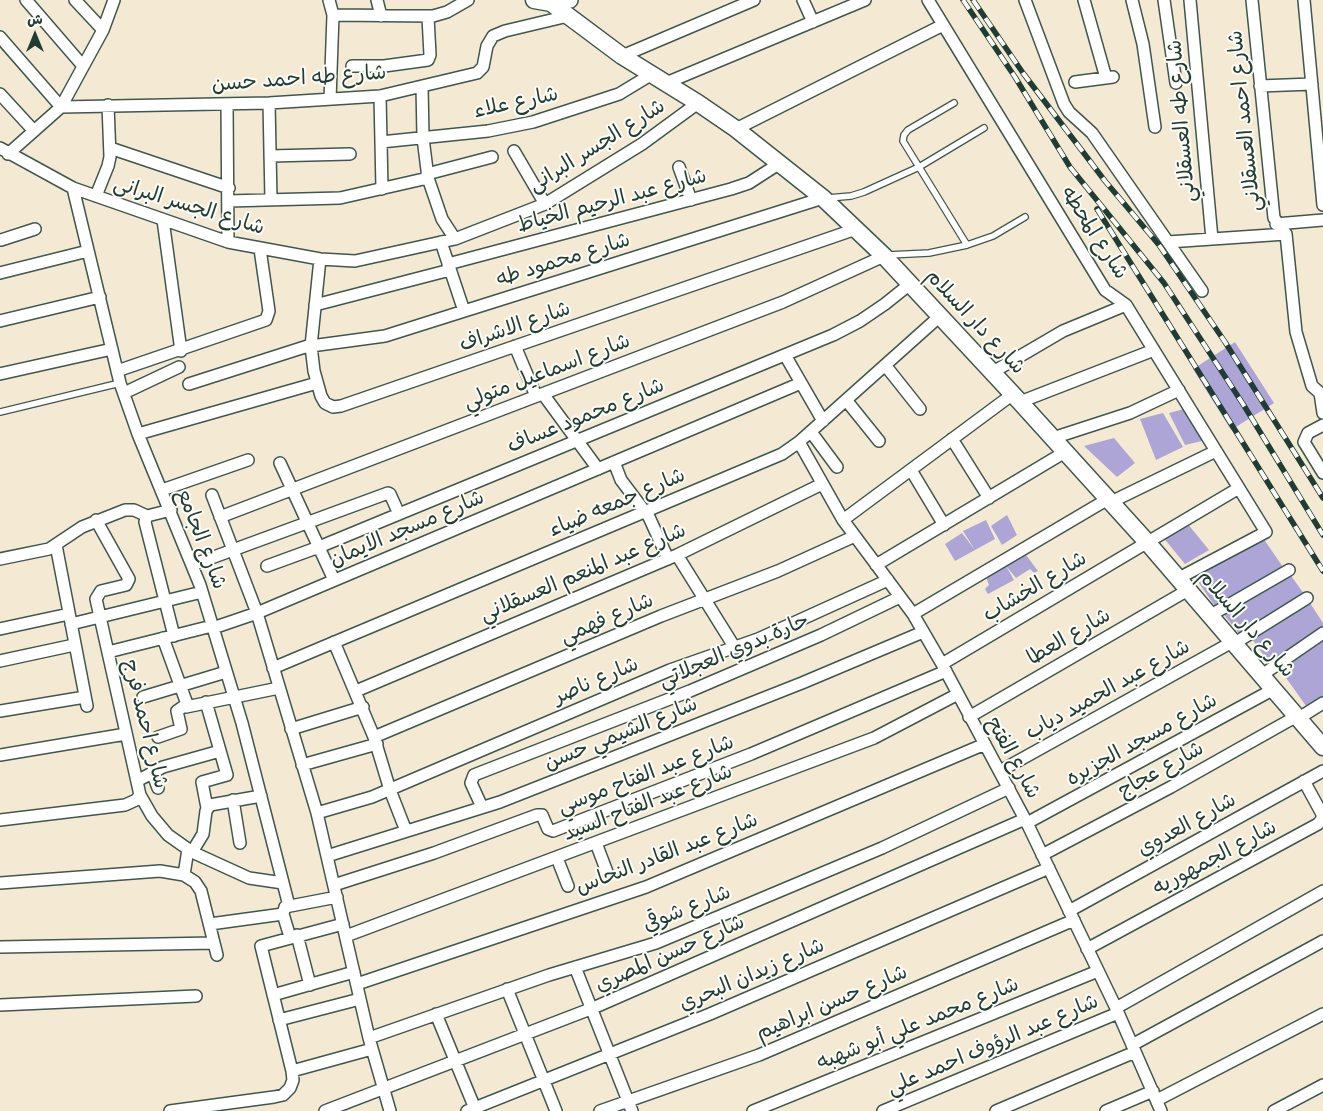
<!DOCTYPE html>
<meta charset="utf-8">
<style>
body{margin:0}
#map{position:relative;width:1323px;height:1111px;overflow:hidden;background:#f4ead3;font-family:Caveat,"Playpen Sans Arabic",sans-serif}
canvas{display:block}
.north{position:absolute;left:10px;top:10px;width:50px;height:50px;-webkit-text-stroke:4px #fdfcf7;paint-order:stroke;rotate:0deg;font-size:14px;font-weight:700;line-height:20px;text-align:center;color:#1f3d34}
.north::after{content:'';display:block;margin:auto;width:18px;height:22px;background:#1f3d34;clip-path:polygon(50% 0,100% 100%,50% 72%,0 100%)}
</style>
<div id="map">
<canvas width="1323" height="1111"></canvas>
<div class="north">ش</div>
</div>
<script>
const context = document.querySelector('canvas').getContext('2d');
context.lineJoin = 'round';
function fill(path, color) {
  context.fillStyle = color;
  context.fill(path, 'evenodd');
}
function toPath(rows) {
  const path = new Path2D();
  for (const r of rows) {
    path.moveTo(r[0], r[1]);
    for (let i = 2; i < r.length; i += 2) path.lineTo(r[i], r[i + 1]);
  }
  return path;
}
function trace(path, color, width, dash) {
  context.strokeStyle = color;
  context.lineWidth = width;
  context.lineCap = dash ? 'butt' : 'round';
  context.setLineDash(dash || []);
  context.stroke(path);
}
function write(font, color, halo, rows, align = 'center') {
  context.font = font + ' Caveat,"Playpen Sans Arabic",sans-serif';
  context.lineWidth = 4;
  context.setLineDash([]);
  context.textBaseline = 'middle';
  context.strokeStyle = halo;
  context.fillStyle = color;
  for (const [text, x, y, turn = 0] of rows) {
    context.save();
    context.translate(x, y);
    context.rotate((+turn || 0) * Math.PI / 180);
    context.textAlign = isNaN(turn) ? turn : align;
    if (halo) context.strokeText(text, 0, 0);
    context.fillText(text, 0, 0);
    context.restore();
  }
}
const building = toPath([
 [1235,342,1274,403,1231,430,1193,369],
 [1188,408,1202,441,1185,445,1169,413],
 [1163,413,1183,447,1156,460,1140,419],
 [1114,438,1135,463,1117,477,1084,446],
 [1007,515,1017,535,1002,545,991,526],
 [986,520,995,539,955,561,945,544,962,533,975,550,963,531],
 [1187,523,1209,550,1185,564,1162,536],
 [1263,538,1285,570,1217,609,1194,576],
 [1026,555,1038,571,1034,573,1030,569,1016,578,1006,566],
 [1006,566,1014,580,988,594,985,589,989,585,986,577],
 [1289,573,1307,598,1240,635,1221,611],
 [1310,603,1323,623,1323,630,1272,667,1250,636],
 [1323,637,1323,701,1309,710,1279,668]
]);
const service = toPath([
 [954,103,908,130,904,135,903,141,967,245],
 [828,198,851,196,864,192,919,167,984,128],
 [888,255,929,253,967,245,993,236,1025,217],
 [0,412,120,383]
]);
const minor = toPath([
 [26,0,83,66],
 [75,0,103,30],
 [329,0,333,15,330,99],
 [377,0,381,16],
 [803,0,813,22],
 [928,0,1105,290,1126,305,1266,532,1179,578],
 [1025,0,1064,104,1069,112,1092,133,1202,291],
 [1084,0,1106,78],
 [1132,0,1143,44,1155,127],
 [1164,0,1176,83],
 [1190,0,1212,239],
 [1252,0,1274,218,1286,234,1296,332,1312,386,1320,393],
 [1304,0,1323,205],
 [333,15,433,16,447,12,468,0],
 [0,37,61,107,269,103,380,96,477,73,483,67,487,46,493,36,505,31,568,16],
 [622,56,754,0],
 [352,66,384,66,428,60,430,55,428,17],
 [1075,82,1113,77],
 [666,83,865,0],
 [422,86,423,138,428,178,442,219,455,239],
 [1260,86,1312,84],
 [0,94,34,131],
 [380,96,382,189],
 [269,103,271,200],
 [227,104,228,242],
 [736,129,943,25],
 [381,142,488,131,533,122,619,94,652,74],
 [0,148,73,188,228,242,320,259,355,261,455,239,545,204,642,144,698,103],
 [110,148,229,188],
 [514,151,545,204],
 [8,154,61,107,103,30,114,0],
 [270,156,350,154],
 [679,167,691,200],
 [427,174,492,157],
 [73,188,120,383,138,434,200,585,242,723,289,906],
 [96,196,108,166,110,157,108,105],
 [228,201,340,198,428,178],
 [163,220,181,351],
 [1276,224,1323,220],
 [1,240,35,229],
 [441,242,464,311],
 [1168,242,1286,234],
 [320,259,311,346,314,371,321,396,325,403,333,407,341,406,856,229],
 [448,264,731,189,749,183,780,163],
 [0,273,88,251],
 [315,305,450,270],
 [0,321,100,297],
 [311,346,385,336,823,198],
 [515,346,536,396],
 [785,355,823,421],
 [885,365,920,409],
 [117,371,266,320,269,311,260,249],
 [993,372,1063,331,1126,305],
 [0,374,112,349],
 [189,384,311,345],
 [124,393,179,367],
 [1320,393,1323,413],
 [543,394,598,469],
 [846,400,879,441],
 [1020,402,1154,350],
 [1323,425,1308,433,1304,442,1323,473],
 [811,432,837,467],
 [138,434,317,383],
 [1053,438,1130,413,1179,390],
 [952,439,989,498],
 [799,442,843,520,913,614,942,664,1027,823,1116,1008,1161,1111],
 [614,462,621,480,649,517,668,559],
 [280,463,334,580],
 [911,470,944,525],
 [162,490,248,460],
 [212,495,257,613,317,813,369,1038,390,1111],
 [1111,502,1216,451],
 [171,510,147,516,145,522,174,636],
 [220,517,783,302,884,256],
 [96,520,129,579,126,585,101,591,96,599,140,795,152,816,168,835,192,852,249,878,283,883],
 [843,520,1013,394],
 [56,545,87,706],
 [677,555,735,648],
 [0,559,49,549,82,527,125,510,134,510,147,516],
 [192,565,388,493,390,494,399,514],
 [876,565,1065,452],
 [267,566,319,547,833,335,860,321,885,304,910,284],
 [913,614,1108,499],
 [1211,615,1289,570],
 [71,624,202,592],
 [213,628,257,613,801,383],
 [0,629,69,614],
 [334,642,374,737,390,790,406,831],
 [1235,643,1307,598],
 [108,652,212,626],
 [0,661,74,645],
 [942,664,1239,488],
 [273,668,782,454,799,442,940,316],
 [1262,675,1323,633],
 [356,691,677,555,822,484],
 [143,697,226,672],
 [206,702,227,775,202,782,207,808],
 [186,707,279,688],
 [0,711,85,697],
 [969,717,1188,590],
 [1299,718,1323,703],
 [291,729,363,707],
 [158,737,181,729,177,711,187,704,163,638],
 [374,737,661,616,778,571,855,536],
 [0,755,126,734],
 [302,765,377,744],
 [1000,771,1234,641],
 [152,772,158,788],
 [137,781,163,767,220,751],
 [233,800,240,843],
 [482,807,471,783,474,775,690,691,821,635,900,597],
 [317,813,372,797,670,670,758,639,888,580],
 [0,820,125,805,136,800,140,795],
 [1027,823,1274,689],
 [596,843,607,872],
 [192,852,203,834,206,811,210,805,261,796],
 [1042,855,1171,787,1297,716],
 [327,856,500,802,802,683,923,632],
 [557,858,568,886],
 [184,875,188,849],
 [0,883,160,871,184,875,195,882,201,891,217,955],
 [334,885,434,853,537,815,542,815,548,829,553,831,751,754,946,671],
 [1069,911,1323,771],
 [210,924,283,914],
 [297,935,310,985],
 [346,936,874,738,958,694],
 [290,937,283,914,285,907,337,897],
 [0,947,214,943],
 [1087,949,1318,824,1322,819,1322,814,1304,781],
 [575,967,632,1111],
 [357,984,646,887,985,744],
 [507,989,556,1111],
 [273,995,354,972],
 [0,1005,196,996],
 [1116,1008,1323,891],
 [436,1014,476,1111],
 [279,1020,360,999],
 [369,1038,549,975,656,943,882,848,1009,788],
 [1132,1045,1323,941],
 [292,1071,372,1049],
 [1157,1100,1323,1014],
 [170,1111,274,1097,283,1095,290,1088,293,1080,292,1071,261,946,343,924],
 [325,1111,593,1008,1025,819],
 [467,1111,710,1014,1049,868],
 [600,1111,759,1055,1074,920],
 [753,1111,1098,971],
 [883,1111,1118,1013],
 [996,1111,1135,1052],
 [1106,1111,1153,1091],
 [1274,1111,1323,1085]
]);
const tertiary = toPath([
 [551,3,570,0]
]);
const secondary = toPath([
 [534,0,551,3,622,56,698,103,736,129,823,198,884,256,1020,402,1147,542,1323,747]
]);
const rail = toPath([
 [963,0,1015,77,1070,167,1164,283,1243,404,1323,535],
 [973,0,1023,73,1105,181,1159,245,1225,342,1323,498],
 [1097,209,1323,571]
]);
const streetNames = [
 ["شارع طه احمد حسن",299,79,-4],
 ["شارع علاء",516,103,-12],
 ["شارع طه العسقلاني",1182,121,-95],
 ["شارع احمد العسقلاني",1245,121,-96],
 ["شارع الجسر البرانى",597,146,-32],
 ["شارع عبد الرحيم الخياط",612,201,-15],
 ["شارع الجسر البرانى",189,206,17],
 ["شارع المحطه",1094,233,57],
 ["شارع محمود طه",563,260,-17],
 ["شارع دار السلام",975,322,47],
 ["شارع الاشراف",515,327,-19],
 ["شارع اسماعيل متولي",547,372,-21],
 ["شارع محمود عساف",586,416,-22],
 ["شارع جمعه ضياء",617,503,-23],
 ["شارع مسجد الايمان",407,529,-23],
 ["شارع الجامع",201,539,69],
 ["شارع عبد المنعم العسقلاني",583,573,-23],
 ["شارع الخشاب",1035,587,-31],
 ["شارع فهمي",607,619,-23],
 ["شارع دار السلام",1246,624,49],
 ["شارع العطا",1069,637,-30],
 ["حارة بدوي العجلاتي",734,651,-23],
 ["شارع ناصر",596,681,-23],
 ["شارع عبد الحميد دياب",1108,690,-29],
 ["شارع احمد فرج",145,724,76],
 ["شارع الشيمي حسن",621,734,-22],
 ["شارع مسجد الجزيره",1142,740,-29],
 ["شارع الفتح",1013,758,61],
 ["شارع عجاج",1161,770,-29],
 ["شارع عبد الفتاح موسي",646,775,-21],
 ["شارع عبد الفتاح السيد",648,803,-21],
 ["شارع العدوي",1187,825,-29],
 ["شارع عبد القادر النحاس",667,854,-21],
 ["شارع الجمهوريه",1215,858,-28],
 ["شارع شوقي",687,909,-22],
 ["شارع حسن المصري",670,954,-24],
 ["شارع زيدان البحري",752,975,-23],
 ["شارع حسن ابراهيم",832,1003,-23],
 ["شارع محمد علي أبو شهبه",918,1024,-22],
 ["شارع عبد الرؤوف احمد علي",993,1045,-23]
];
fill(building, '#aca5d6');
trace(service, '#3f574c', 8);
trace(minor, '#3f574c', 14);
trace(tertiary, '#3f574c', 18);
trace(secondary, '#3f574c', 19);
trace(service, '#fff', 5.5);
trace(minor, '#fff', 11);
trace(tertiary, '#fff', 15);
trace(secondary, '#fff', 16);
trace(rail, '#1f3d34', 5.5);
trace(rail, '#fdfcf7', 4, [11]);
write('21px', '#1f3d34', '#fdfcf7', streetNames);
</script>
